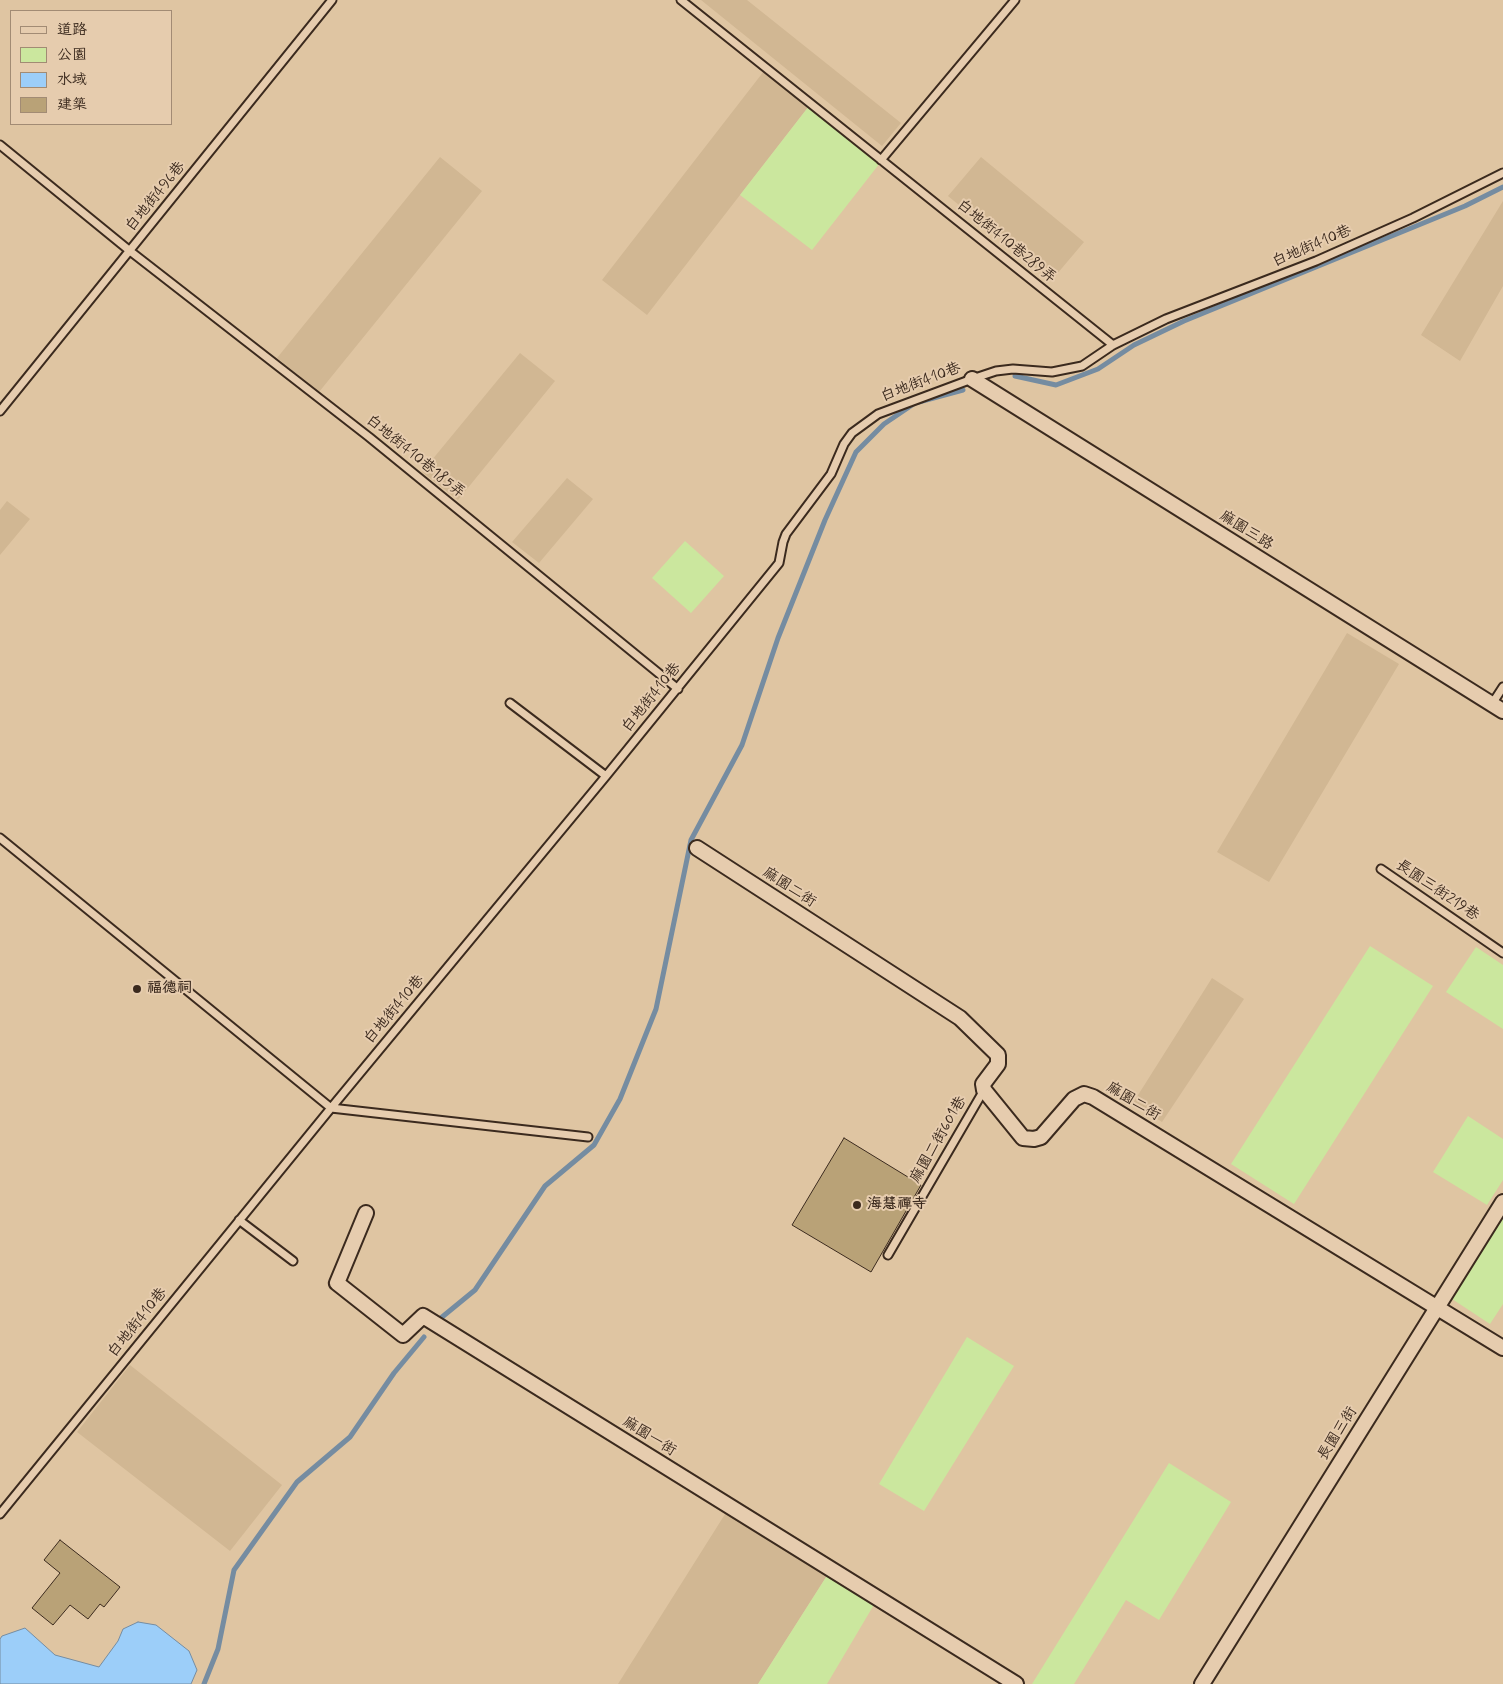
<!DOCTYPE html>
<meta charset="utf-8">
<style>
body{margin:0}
#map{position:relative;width:1503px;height:1684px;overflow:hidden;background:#dfc5a2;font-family:Mynerve,"LXGW WenKai TC",sans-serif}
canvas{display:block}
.legend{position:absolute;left:10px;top:10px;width:162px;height:115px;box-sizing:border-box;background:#e6ccae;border:1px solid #a28b74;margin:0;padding:6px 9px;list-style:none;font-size:15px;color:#3b2a1e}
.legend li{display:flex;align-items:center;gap:10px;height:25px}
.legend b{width:25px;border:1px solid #a28b74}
</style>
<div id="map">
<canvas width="1503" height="1684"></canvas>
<ul class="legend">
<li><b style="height:6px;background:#e6ccae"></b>道路</li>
<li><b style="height:14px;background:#cbe79e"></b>公園</li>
<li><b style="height:14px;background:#9ccef9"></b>水域</li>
<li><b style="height:14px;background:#b9a277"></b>建築</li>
</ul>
</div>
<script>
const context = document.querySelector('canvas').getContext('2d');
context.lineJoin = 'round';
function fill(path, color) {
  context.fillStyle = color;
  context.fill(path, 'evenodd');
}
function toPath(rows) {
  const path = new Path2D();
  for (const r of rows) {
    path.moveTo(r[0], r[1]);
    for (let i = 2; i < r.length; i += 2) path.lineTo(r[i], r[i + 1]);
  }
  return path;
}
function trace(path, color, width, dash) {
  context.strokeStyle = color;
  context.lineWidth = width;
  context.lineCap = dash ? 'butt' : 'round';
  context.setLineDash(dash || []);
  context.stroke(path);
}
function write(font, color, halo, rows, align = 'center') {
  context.font = font + ' Mynerve,"LXGW WenKai TC",sans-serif';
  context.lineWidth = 4;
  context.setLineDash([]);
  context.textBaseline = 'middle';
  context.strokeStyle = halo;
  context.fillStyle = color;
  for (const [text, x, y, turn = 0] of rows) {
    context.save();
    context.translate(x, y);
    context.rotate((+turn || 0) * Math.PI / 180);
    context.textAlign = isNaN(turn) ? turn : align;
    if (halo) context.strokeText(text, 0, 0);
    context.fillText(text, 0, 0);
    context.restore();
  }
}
const built = toPath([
 [701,0,747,0,901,123,882,146],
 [764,71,809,106,647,315,602,280],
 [440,157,482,191,319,392,277,358],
 [981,157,1084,242,1051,281,948,196],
 [1503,201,1503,286,1460,361,1421,335],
 [520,353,555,381,458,500,422,472],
 [567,478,593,499,539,563,512,542],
 [7,501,30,519,0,555,0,510],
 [1347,633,1399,664,1269,882,1217,852],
 [1212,978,1244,999,1162,1122,1133,1103],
 [130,1365,282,1485,230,1551,77,1432],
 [727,1511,828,1574,758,1684,618,1684]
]);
const green = toPath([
 [809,106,880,163,812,250,740,195],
 [685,541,724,576,691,613,652,578],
 [1370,946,1433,986,1294,1204,1231,1164],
 [1476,947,1503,965,1503,1029,1446,992],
 [1468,1116,1503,1139,1503,1180,1487,1205,1433,1172],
 [1503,1214,1503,1304,1490,1324,1449,1297],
 [967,1337,1014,1366,924,1511,879,1484],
 [1169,1463,1231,1502,1159,1620,1126,1600,1074,1684,1032,1684],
 [828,1574,875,1603,827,1684,758,1684]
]);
const water = toPath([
 [138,1622,156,1625,189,1651,197,1670,191,1684,0,1684,0,1639,2,1636,25,1628,55,1655,99,1667,118,1641,123,1629,138,1622]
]);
const stream = toPath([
 [1015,376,1056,385,1098,369,1134,345,1184,321,1465,206,1503,187],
 [436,1322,475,1290,545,1186,594,1145,620,1099,656,1009,691,840,742,745,778,638,825,520,856,452,884,424,915,403,963,390],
 [204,1684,218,1649,234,1570,297,1482,350,1437,394,1373,424,1337]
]);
const building = toPath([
 [844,1138,921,1185,871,1272,792,1225,844,1138],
 [60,1540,120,1587,104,1607,100,1604,88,1619,70,1605,53,1625,32,1608,60,1573,44,1560,60,1540]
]);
const lane = toPath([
 [681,0,1113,345],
 [0,145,130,251,369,437,678,689],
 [881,160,1015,0],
 [0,411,332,0],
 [510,703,606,776],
 [1492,704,1503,687],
 [0,838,331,1108,588,1137],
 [1381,869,1503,953],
 [239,1220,293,1261],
 [888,1255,984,1090],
 [0,1514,331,1108,606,776,779,563,783,542,786,534,831,474,844,444,852,433,878,414,972,379,996,371,1013,369,1052,372,1082,366,1113,345,1166,319,1316,261,1413,218,1503,173]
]);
const street = toPath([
 [972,379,1503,711],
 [697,848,960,1018,998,1055,998,1064,983,1084,984,1090,1023,1138,1034,1139,1041,1137,1074,1099,1084,1094,1093,1097,1503,1348],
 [366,1213,337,1283,403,1335,423,1316,1016,1684],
 [1202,1684,1503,1202]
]);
const markers = [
 [137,989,5,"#3b2a1e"],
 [857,1205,5,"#3b2a1e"]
];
const streetNames = [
 ["白地街496巷",156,197,-51],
 ["白地街410巷289弄",1006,242,39],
 ["白地街410巷",1312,247,-23],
 ["白地街410巷",921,383,-21],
 ["白地街410巷185弄",415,457,39],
 ["麻園三路",1246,531,32],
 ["白地街410巷",652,698,-51],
 ["麻園二街",789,888,33],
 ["長園三街219巷",1437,891,34],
 ["白地街410巷",395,1010,-50],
 ["麻園二街",1133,1102,31],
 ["麻園二街601巷",939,1140,-60],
 ["白地街410巷",138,1323,-51],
 ["長園三街",1338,1434,-58],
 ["麻園一街",649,1437,32]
];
const poiNames = [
 ["福德祠",147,989],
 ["海慧禪寺",867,1205]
];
fill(built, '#d1b793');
fill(green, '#cbe79e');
fill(water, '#9ccef9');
trace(water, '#758ca1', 1);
trace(stream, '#758ca1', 5);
fill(building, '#b9a277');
trace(building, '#3b2a1e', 1);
trace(lane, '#3b2a1e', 11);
trace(street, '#3b2a1e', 18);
trace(lane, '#e6ccae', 7);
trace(street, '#e6ccae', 14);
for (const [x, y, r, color] of markers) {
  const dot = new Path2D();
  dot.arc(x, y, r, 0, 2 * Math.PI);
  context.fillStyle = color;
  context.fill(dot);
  trace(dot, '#e6ccae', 2);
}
write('15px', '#3b2a1e', '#e6ccae', streetNames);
write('bold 15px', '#3b2a1e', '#e6ccae', poiNames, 'left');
</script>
